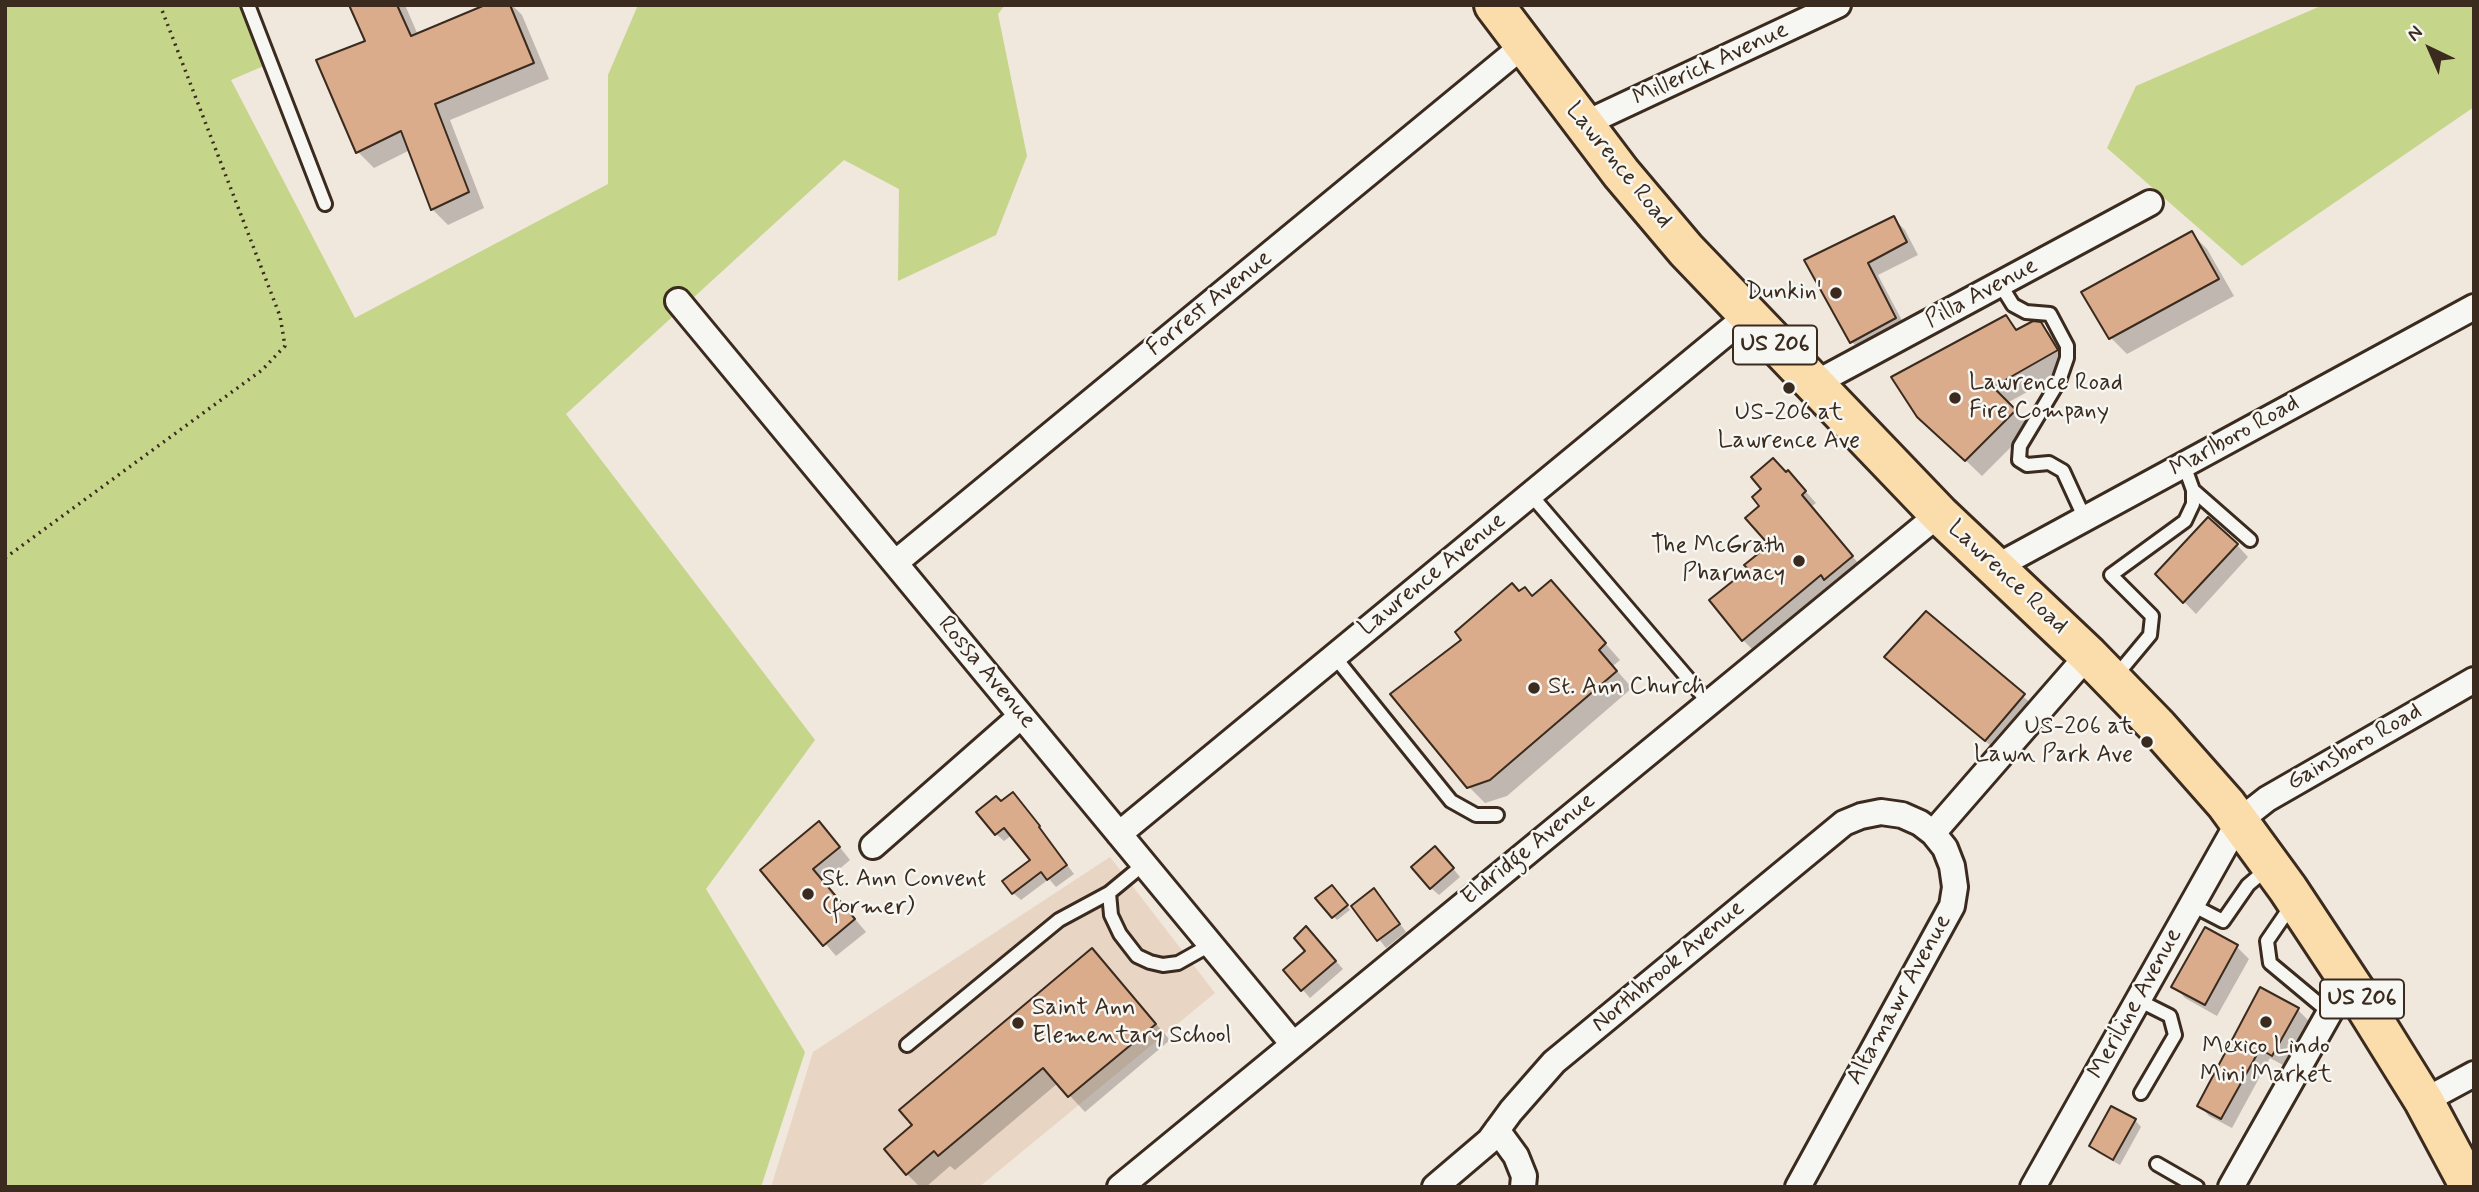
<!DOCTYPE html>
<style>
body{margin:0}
#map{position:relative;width:2479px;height:1192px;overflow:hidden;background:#f0e7dd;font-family:Mynerve,sans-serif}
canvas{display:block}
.frame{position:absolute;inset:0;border:7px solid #3b2a1e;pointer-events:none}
.north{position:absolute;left:2395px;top:14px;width:70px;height:70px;-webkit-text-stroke:5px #f6f6f2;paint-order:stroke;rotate:316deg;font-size:19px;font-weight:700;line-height:28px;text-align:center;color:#3b2a1e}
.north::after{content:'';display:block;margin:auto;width:24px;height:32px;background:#3b2a1e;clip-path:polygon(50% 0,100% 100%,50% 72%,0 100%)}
</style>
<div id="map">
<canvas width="2479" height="1192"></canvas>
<div class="frame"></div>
<div class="north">N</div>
</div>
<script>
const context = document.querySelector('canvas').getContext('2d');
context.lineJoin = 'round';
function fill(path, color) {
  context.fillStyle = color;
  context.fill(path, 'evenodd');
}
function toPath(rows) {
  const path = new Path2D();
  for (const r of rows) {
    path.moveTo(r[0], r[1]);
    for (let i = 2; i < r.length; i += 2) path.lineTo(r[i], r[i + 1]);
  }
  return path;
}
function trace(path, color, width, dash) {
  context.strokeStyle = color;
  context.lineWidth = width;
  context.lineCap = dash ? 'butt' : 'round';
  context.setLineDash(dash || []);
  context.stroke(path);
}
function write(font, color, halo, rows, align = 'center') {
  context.font = font + ' Mynerve,sans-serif';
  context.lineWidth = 5;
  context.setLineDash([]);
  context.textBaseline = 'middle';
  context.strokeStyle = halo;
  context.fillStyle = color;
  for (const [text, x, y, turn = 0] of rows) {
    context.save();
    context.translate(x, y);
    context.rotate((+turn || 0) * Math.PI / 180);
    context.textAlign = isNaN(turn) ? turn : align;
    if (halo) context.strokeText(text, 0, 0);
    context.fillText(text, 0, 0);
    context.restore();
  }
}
const built = toPath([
 [1110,857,1215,993,979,1187,771,1187,813,1052]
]);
const green = toPath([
 [5,5,244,5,266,65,231,80,355,318,608,184,608,75,638,5,1005,5,998,14,1027,156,996,235,898,281,899,189,844,160,566,414,815,740,706,889,805,1052,761,1187,5,1187],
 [2323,5,2474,5,2474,107,2242,266,2107,148,2136,86]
]);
const shadow = toPath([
 [351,5,405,5,418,35,490,5,512,5,522,15,549,79,450,120,484,208,448,225,432,209,410,150,374,168,358,152,318,61,367,42],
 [1894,219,1905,230,1918,255,1878,275,1907,330,1864,354,1852,342,1806,261],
 [2191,233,2207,249,2234,296,2127,354,2111,338],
 [2005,317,2019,331,2040,324,2057,340,2073,367,2007,403,2031,427,1982,476,1936,432],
 [1786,474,1799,484,1816,503,1812,506,1862,568,1837,589,1832,585,1754,651,1743,640,1750,569,1771,545,1761,506],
 [2237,545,2248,557,2196,614,2157,574],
 [1551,582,1620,660,1613,666,1632,688,1507,796,1485,803,1469,787,1464,640,1519,593,1533,597],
 [1926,613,2040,711,2002,755,1902,673,1886,657],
 [1020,802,1074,874,1056,887,1049,879,1021,900,1013,893,1032,861,1012,835,1004,841,996,834,1001,803],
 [830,835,850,860,824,882,866,932,836,956,763,870],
 [1443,856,1460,877,1439,895,1431,888],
 [1335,890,1350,910,1337,920,1318,898],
 [1381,898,1406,932,1386,948,1353,906],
 [1314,936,1343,969,1310,998,1286,971,1308,951],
 [2237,947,2249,959,2217,1016,2185,998,2174,986],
 [1092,950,1170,1040,1085,1112,1058,1083,955,1170,950,1166,926,1187,920,1187,907,1174],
 [2298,1010,2308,1020,2283,1065,2270,1058,2232,1128,2209,1116,2199,1105],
 [2135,1120,2141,1127,2120,1165,2098,1153,2091,1146]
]);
const building = toPath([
 [349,5,397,5,411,36,485,5,510,5,534,63,435,104,469,192,431,210,401,131,356,153,316,60,365,41,349,5],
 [1894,216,1907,242,1868,263,1896,318,1850,343,1804,260,1894,216],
 [2192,231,2219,279,2109,339,2081,292,2192,231],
 [2006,315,2016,330,2033,321,2041,322,2058,350,1993,387,2016,410,1965,461,1917,417,1891,377,2006,315],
 [1773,458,1786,472,1788,470,1806,491,1802,495,1853,556,1824,580,1821,575,1742,641,1709,600,1748,569,1744,565,1769,545,1745,518,1759,506,1752,497,1761,489,1751,477,1773,458],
 [2208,517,2238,544,2183,603,2155,574,2208,517],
 [1551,580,1606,643,1599,650,1617,671,1490,780,1467,788,1390,694,1461,640,1455,632,1512,583,1519,591,1525,587,1532,596,1551,580],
 [1926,611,2025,694,1985,741,1884,657,1926,611],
 [1013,792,1040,826,1039,827,1067,865,1047,880,1041,872,1012,894,1002,881,1030,860,1004,828,995,835,976,812,996,796,1001,801,1013,792],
 [819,821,840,847,813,869,855,919,823,946,760,870,819,821],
 [1435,846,1454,868,1430,889,1411,867,1435,846],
 [1332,885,1348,905,1332,918,1315,898,1332,885],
 [1374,888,1400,924,1377,941,1351,906,1374,888],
 [1306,926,1336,961,1301,991,1283,970,1305,951,1294,938,1306,926],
 [2205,927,2238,945,2205,1005,2171,987,2205,927],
 [1092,948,1156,1024,1068,1097,1043,1068,938,1156,934,1151,906,1175,884,1149,912,1125,899,1110,1092,948],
 [2260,987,2299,1008,2272,1056,2260,1049,2221,1119,2197,1106,2260,987],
 [2111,1106,2136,1119,2113,1160,2089,1146,2111,1106]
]);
const path = toPath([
 [5,558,262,370,285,346,280,316,160,5]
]);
const lane = toPath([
 [248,5,325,204],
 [2000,284,2013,305,2026,312,2050,314,2067,346,2067,358,2059,381,2020,446,2019,460,2027,465,2049,463,2063,471,2085,519],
 [2193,490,2250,540],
 [1531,495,1709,703],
 [1334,656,1451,801,1476,815,1497,815],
 [2115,677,2150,635,2152,616,2111,575,2185,521,2193,504,2193,490,2184,465],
 [1109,893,1111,915,1120,934,1137,956,1150,962,1163,965,1178,963,1210,945],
 [2293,903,2267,941,2270,963,2330,1013],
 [2192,905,2223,921,2248,885,2268,868],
 [2138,1000,2170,1016,2175,1035,2141,1093],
 [907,1045,1059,920,1109,893,1144,864],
 [2157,1164,2197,1187]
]);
const street = toPath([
 [1584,124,1838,5],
 [678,301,1293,1044],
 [1814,384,2150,203],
 [895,563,1524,45],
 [1996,567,2474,307],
 [1933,833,2088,655],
 [1119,834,1747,316],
 [873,846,1021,716],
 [2424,1101,2474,1074],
 [1497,1130,1516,1156,1524,1176,1523,1187],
 [1120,1187,1939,514],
 [1435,1187,1489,1141,1511,1111,1554,1062,1844,823,1861,816,1881,812,1902,815,1920,823,1933,833,1945,848,1952,866,1955,887,1952,906,1798,1187],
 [2033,1187,2239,821,2267,799,2474,680],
 [2231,1187,2348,980]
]);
const primary = toPath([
 [1494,5,1621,173,1686,250,1939,514,2088,655,2158,727,2226,804,2288,889,2360,998,2424,1101,2470,1187]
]);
const markers = [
 [1836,293,7,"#3b2a1e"],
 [1789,388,7,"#3b2a1e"],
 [1955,398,7,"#3b2a1e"],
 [1799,561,7,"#3b2a1e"],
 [1534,688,7,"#3b2a1e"],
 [2147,742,7,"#3b2a1e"],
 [808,894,7,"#3b2a1e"],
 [2266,1022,7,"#3b2a1e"],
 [1018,1023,7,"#3b2a1e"]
];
const shields = [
 [1775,345,84],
 [2362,999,84]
];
const shieldNames = [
 ["US 206",1775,345],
 ["US 206",2362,999]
];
const streetNames = [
 ["Millerick Avenue",1711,65,-25],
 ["Lawrence Road",1618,166,51],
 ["Pilla Avenue",1982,294,-28],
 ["Forrest Avenue",1210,304,-39],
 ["Marlboro Road",2235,437,-29],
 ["Lawrence Avenue",1433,575,-39],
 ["Lawrence Road",2007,578,43],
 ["Rossa Avenue",986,673,50],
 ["Gainsboro Road",2355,748,-30],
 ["Eldridge Avenue",1529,850,-39],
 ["Northbrook Avenue",1669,967,-40],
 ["Altamawr Avenue",1900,1000,-61],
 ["Meriline Avenue",2136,1004,-61]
];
const poiNames = [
 ["Dunkin'",1822,293,"right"],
 ["Lawrence Road",1969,384],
 ["Fire Company",1969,412],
 ["US-206 at",1789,414,"center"],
 ["Lawrence Ave",1789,442,"center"],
 ["The McGrath",1785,547,"right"],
 ["Pharmacy",1785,575,"right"],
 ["St. Ann Church",1548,688],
 ["US-206 at",2133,728,"right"],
 ["Lawn Park Ave",2133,756,"right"],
 ["St. Ann Convent",822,880],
 ["(former)",822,908],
 ["Saint Ann",1032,1009],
 ["Elementary School",1032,1037],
 ["Mexico Lindo",2266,1048,"center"],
 ["Mini Market",2266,1076,"center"]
];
fill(built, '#e9d5c4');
fill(green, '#c5d58a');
fill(shadow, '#0003');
fill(building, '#daac8b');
trace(building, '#3b2a1e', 2);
trace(lane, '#3b2a1e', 18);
trace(street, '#3b2a1e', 30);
trace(primary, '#3b2a1e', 44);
trace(path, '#3b2a1e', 3.5, [2, 5]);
trace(lane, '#f6f6f2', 12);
trace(street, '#f6f6f2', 24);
trace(primary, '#fbddab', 38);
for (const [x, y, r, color] of markers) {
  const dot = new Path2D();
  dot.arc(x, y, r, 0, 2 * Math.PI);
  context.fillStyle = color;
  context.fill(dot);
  trace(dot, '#f6f6f2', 2.5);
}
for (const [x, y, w] of shields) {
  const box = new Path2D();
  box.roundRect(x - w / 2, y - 19.5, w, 39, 5);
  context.fillStyle = '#f6f6f2';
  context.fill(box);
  trace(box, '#3b2a1e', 2);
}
write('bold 23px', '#3b2a1e', null, shieldNames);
write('24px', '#3b2a1e', '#f6f6f2', streetNames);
write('24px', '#3b2a1e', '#f6f6f2', poiNames, 'left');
</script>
